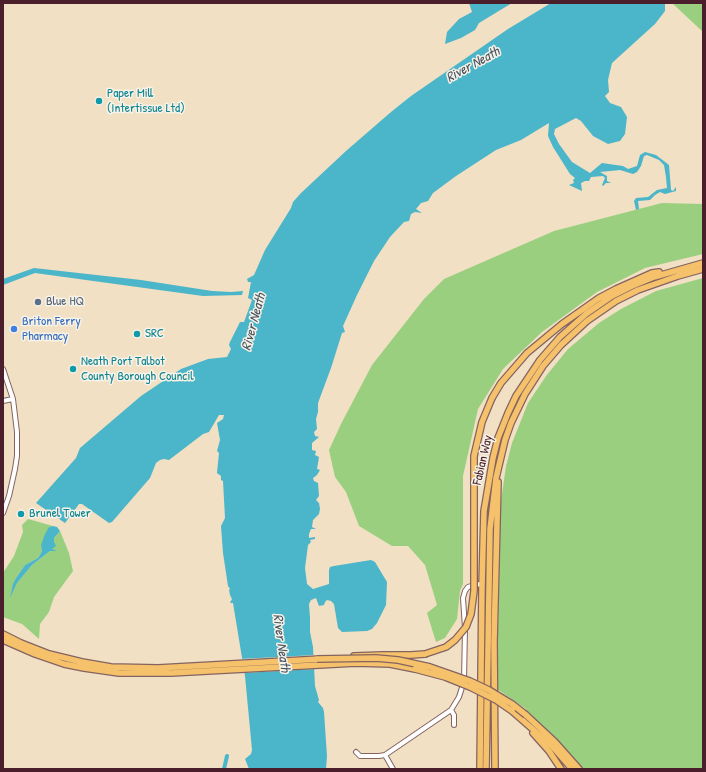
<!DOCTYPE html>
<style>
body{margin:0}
#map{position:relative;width:706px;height:772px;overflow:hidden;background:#f1e0c4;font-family:"Patrick Hand",sans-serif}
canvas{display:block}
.frame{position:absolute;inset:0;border:4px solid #4a1f2b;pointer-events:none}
</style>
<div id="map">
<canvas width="706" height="772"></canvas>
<div class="frame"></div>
</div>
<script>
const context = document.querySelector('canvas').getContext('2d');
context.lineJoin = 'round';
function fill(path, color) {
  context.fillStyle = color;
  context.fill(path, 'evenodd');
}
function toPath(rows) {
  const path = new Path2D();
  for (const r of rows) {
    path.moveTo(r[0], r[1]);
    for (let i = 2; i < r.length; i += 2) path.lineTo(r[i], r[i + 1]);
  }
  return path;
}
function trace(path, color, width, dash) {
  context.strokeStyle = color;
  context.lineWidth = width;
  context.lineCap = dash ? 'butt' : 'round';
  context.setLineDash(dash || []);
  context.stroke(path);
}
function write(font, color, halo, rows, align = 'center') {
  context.font = font + ' "Patrick Hand",sans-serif';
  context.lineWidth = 3;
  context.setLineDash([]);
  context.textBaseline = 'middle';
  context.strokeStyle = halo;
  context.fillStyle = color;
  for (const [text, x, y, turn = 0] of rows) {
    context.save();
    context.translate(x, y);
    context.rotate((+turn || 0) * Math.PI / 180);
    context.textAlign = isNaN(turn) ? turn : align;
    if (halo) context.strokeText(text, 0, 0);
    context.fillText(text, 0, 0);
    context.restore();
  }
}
const green = toPath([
 [672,3,703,3,703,32],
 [662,203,703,204,703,254,645,268,597,292,542,332,503,369,478,409,463,476,463,584,460,591,457,619,445,638,436,642,427,613,437,605,425,565,408,546,392,546,359,526,346,492,335,477,329,450,341,424,372,365,424,299,444,279,554,231],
 [703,278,703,769,583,769,557,740,526,712,526,709,497,689,500,508,506,466,512,443,528,403,546,376,568,349,599,323,621,309,656,291],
 [28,519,53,526,49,527,41,553,38,558,25,565,16,578,11,595,17,583,32,565,50,551,55,551,52,549,54,538,60,531,69,553,73,571,54,597,49,612,40,624,39,639,22,624,3,617,3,573,14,556,23,532,22,525]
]);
const water = toPath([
 [469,3,512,3,479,23,475,30,461,38,445,44,447,32,459,19,472,12],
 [551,3,665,3,665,11,655,24,612,63,608,80,609,92,605,96,610,103,621,107,627,117,625,134,620,141,608,144,593,136,581,121,576,118,555,129,554,134,559,144,572,162,590,173,602,163,623,166,628,169,637,166,640,155,645,152,656,155,669,165,671,190,673,191,676,187,676,191,665,194,660,192,655,195,650,200,638,201,639,209,636,210,634,201,636,198,648,197,657,190,667,188,666,177,664,165,659,160,647,155,644,156,641,166,637,172,633,174,620,170,600,172,607,176,607,181,611,183,606,183,603,186,602,185,605,178,603,176,591,177,589,181,585,181,581,183,582,191,569,185,574,183,573,180,575,178,570,174,553,147,548,136,549,123,521,140,496,150,456,176,433,193,428,201,421,203,416,209,422,213,415,212,411,214,409,221,404,222,390,237,374,261,357,295,343,326,345,332,342,333,331,368,318,403,318,412,316,419,317,429,314,432,315,436,319,437,312,443,312,450,316,451,315,455,319,457,317,469,320,470,317,475,313,478,314,481,318,483,319,496,316,500,319,503,320,509,319,514,313,520,312,527,316,529,311,529,309,534,309,538,315,537,315,539,310,540,311,542,308,545,305,568,307,584,313,589,329,584,329,570,330,567,334,566,371,560,375,562,387,582,386,605,377,623,372,629,367,631,342,632,338,628,334,604,331,601,327,600,325,602,324,605,319,606,316,598,311,600,309,604,310,618,310,632,313,647,315,686,319,700,318,702,323,708,324,712,327,756,326,769,249,769,245,759,251,754,252,750,245,676,233,603,230,603,232,599,230,595,229,590,230,589,228,586,223,553,221,526,225,518,223,481,221,480,221,476,217,473,219,453,217,451,220,440,217,423,223,419,224,415,219,415,209,432,203,434,169,460,164,459,160,460,156,463,150,478,112,522,109,523,82,504,79,504,65,523,36,503,76,458,80,448,141,396,181,369,208,359,227,357,231,349,229,345,230,342,240,322,244,322,252,300,248,298,251,282,248,282,247,279,254,275,265,250,291,208,293,202,301,193,346,151,391,112,411,96,508,29],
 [34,268,141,280,212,291,231,292,243,291,242,295,203,296,35,273,3,285,3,279],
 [53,526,57,527,60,531,54,538,54,542,56,546,52,549,57,551,50,551,32,565,17,583,10,598,13,584,16,578,25,565,38,558,41,553,42,550,41,545,45,534,49,527]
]);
const pier = toPath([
 [315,655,316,669,243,673,240,659]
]);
const canal = toPath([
 [224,769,227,756]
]);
const minor = toPath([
 [3,369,13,399,17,432,17,456,15,469,9,496,3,513],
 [3,401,13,399],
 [451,710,454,715,454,725],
 [356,752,360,756,379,756,385,755,451,710,459,697,464,681,465,628,463,598,465,591,468,587,477,584,482,585],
 [385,755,393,769]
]);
const highway = toPath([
 [492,398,501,383,527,353,562,324,599,298,616,289,652,273,659,272],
 [3,634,21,643,49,654,82,662,111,667,158,668,321,659],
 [3,640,35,654,64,664,84,668,119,673,171,673,356,663,390,664,415,669],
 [354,656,383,655,411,655,425,654],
 [512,711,552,746,572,769],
 [526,715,555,742,579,769],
 [533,733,549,751,561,769],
 [480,769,482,585,484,511,493,458,498,438,508,413,516,396,540,360,560,337,586,314,612,296,632,286,654,277,703,263],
 [486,769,490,529,496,478,505,440,511,423,525,394,543,366,561,345,587,321,616,301,638,290,678,276,703,269],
 [495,769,494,642,498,482]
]);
const highwayBridge = toPath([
 [425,654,446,647,455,640,466,627,471,614,474,591,474,456,482,422,492,398],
 [317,659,376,658,398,660,430,667,470,681,489,690,512,704,526,715],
 [415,669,445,677,470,687,496,700,512,711]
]);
const markers = [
 [99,101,4,"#0f9aa8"],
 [38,302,4,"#5c6f8a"],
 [14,329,4,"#3f7fe0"],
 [137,334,4,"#0f9aa8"],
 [73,369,4,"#0f9aa8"],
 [21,514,4,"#0f9aa8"]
];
const cultureNames = [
 ["Paper Mill",107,94],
 ["(Intertissue Ltd)",107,109],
 ["SRC",145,334],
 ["Neath Port Talbot",81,362],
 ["County Borough Council",81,377],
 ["Brunel Tower",29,514]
];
const serviceNames = [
 ["Blue HQ",46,302]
];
const shopNames = [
 ["Briton Ferry",22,322],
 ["Pharmacy",22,337]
];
const streetNames = [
 ["Fabian Way",483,460,-77]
];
const waterNames = [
 ["River Neath",473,65,-29],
 ["River Neath",254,322,-75],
 ["River Neath",281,643,82]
];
fill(green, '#9acf80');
fill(water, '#4bb5c9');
fill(pier, '#f1e0c4');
trace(canal, '#4bb5c9', 4);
trace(minor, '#846361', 6);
trace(highway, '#846361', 8);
trace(minor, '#fff', 4);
trace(highway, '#f5c16b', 5.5);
trace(highwayBridge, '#846361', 8, []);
trace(highwayBridge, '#f5c16b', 5.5);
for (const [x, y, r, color] of markers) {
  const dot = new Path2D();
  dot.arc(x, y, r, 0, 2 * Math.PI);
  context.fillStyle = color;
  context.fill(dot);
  trace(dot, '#f7f3e8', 1.5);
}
write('13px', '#0d838f', '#f7f3e8', cultureNames, 'left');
write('13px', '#4e5e75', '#f7f3e8', serviceNames, 'left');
write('13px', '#366cbe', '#f7f3e8', shopNames, 'left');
write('13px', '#4a1f2b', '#f7f3e8', streetNames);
write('italic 14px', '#4a5462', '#f7f3e8', waterNames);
</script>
